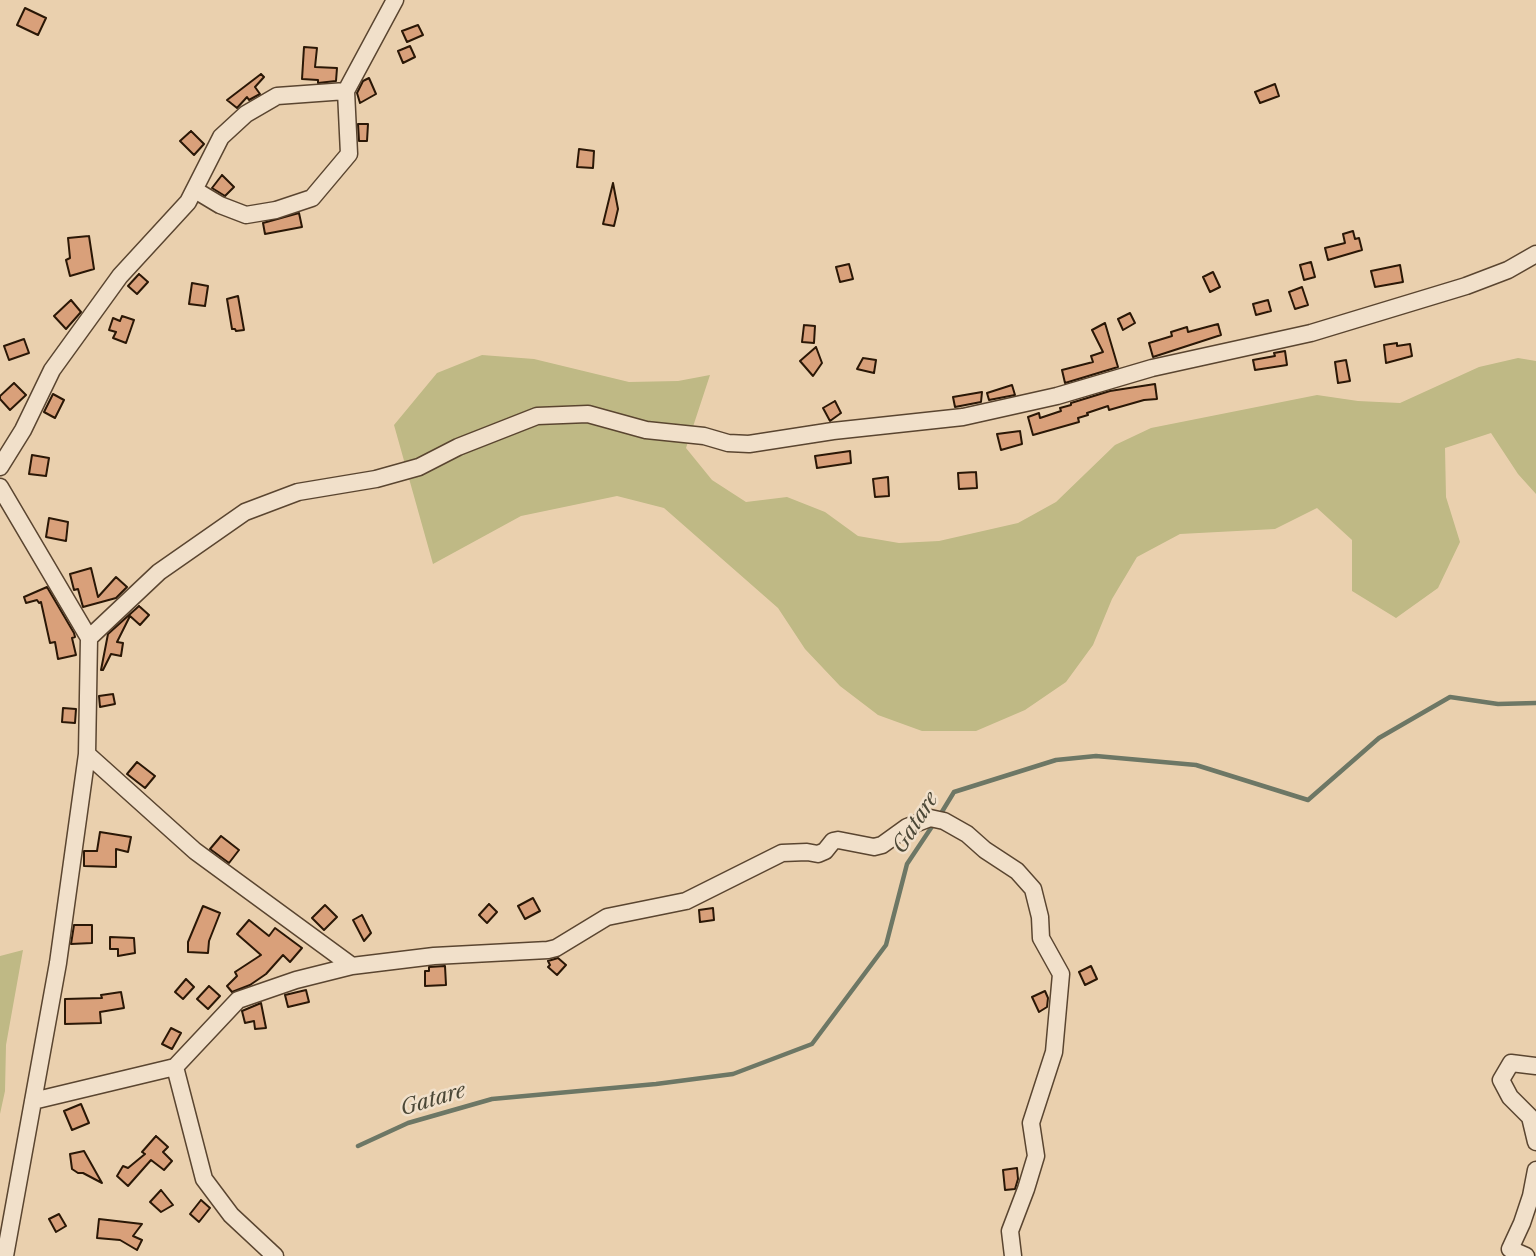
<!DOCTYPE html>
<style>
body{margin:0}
canvas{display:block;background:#ead0ae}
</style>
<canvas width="1536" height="1256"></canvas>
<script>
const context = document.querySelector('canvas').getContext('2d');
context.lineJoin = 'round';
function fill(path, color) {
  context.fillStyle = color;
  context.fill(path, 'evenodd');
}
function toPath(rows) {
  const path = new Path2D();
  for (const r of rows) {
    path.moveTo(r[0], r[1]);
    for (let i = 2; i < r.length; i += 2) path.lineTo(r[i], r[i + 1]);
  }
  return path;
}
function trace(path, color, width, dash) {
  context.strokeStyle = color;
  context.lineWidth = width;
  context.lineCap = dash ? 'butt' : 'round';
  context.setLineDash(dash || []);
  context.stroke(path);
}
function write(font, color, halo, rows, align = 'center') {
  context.font = font + ' "Libre Caslon Text",serif';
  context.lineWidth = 5;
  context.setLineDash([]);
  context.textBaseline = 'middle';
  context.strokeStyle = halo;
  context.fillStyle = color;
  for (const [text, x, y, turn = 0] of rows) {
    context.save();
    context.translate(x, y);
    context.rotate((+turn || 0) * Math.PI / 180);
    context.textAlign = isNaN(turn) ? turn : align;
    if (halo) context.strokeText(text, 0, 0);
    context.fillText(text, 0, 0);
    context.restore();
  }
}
const green = toPath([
 [482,355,534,359,629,382,678,381,710,375,686,448,712,480,746,502,787,497,825,512,858,536,899,543,939,541,1018,523,1056,502,1115,445,1151,428,1317,395,1358,401,1400,403,1479,367,1518,358,1536,361,1536,494,1518,474,1491,433,1445,448,1446,497,1460,542,1438,588,1396,618,1352,591,1352,540,1317,508,1275,529,1180,534,1137,557,1112,599,1093,645,1066,682,1025,710,976,731,922,731,878,715,840,686,805,649,778,608,664,508,617,496,521,516,433,564,394,425,437,373],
 [23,950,6,1045,5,1091,0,1114,0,956]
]);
const stream = toPath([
 [940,815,954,792,1056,760,1096,756,1196,765,1308,800,1379,738,1450,697,1498,704,1536,703],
 [358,1146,408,1123,492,1099,656,1084,733,1074,812,1044,886,945,907,864,935,822]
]);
const building = toPath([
 [25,8,46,18,38,35,17,25,25,8],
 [418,25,423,35,407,42,402,31,418,25],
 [410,46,415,57,403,63,398,51,410,46],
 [304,47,317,48,315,67,337,68,336,81,318,83,318,80,302,79,304,47],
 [261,74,264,77,255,87,260,94,249,100,247,97,237,108,227,100,261,74],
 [369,78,376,94,360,103,357,93,363,81,369,78],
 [1275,84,1279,96,1260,103,1255,92,1275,84],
 [358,124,368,124,367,141,359,141,358,124],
 [191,131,204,144,194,155,180,141,191,131],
 [579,149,594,151,593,168,577,167,579,149],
 [222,175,234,187,225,196,212,188,222,175],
 [613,183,618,209,614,226,603,224,613,183],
 [299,213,302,227,265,234,263,223,299,213],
 [1353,231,1355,239,1359,238,1362,250,1328,260,1325,248,1345,243,1343,234,1353,231],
 [89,236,94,269,70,276,66,260,70,258,68,238,89,236],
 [1311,262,1315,277,1304,280,1300,265,1311,262],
 [849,264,853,279,840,282,836,267,849,264],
 [1400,265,1403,282,1375,287,1371,271,1400,265],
 [1213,272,1220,287,1210,292,1203,277,1213,272],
 [139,274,148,282,137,294,128,286,139,274],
 [192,283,208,286,205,306,189,304,192,283],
 [1302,287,1308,305,1295,309,1289,292,1302,287],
 [238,296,244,330,236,331,235,329,232,329,227,299,238,296],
 [71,300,81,312,66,329,54,316,71,300],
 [1268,300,1271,311,1256,315,1253,304,1268,300],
 [1130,313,1135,323,1123,330,1118,319,1130,313],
 [122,316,134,320,126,343,113,338,116,332,109,330,113,318,120,321,122,316],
 [1105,323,1118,367,1065,383,1062,370,1093,362,1091,356,1103,352,1092,330,1105,323],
 [1218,324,1221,335,1153,357,1149,343,1172,336,1171,332,1187,327,1188,332,1218,324],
 [804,325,815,326,814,343,802,342,804,325],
 [24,339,29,353,9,360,4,346,24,339],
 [1397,343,1397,346,1410,344,1412,356,1386,363,1384,345,1397,343],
 [816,347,822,363,813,376,800,361,816,347],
 [1285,351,1287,365,1255,370,1253,360,1275,356,1274,353,1285,351],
 [863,358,876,360,874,373,857,369,863,358],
 [1346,360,1350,381,1338,383,1335,362,1346,360],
 [14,383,26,395,10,410,0,399,0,396,14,383],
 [1155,384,1157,399,1144,400,1109,410,1108,406,1087,413,1088,415,1078,418,1079,422,1033,435,1028,417,1039,413,1040,418,1061,411,1060,408,1071,405,1071,403,1110,391,1155,384],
 [1012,385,1015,395,989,400,987,393,1012,385],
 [982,392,981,402,955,407,953,397,982,392],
 [53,394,64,400,55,418,44,412,53,394],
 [835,401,841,413,830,421,823,408,835,401],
 [1020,431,1022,444,1001,450,997,434,1020,431],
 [850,451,851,463,817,468,815,456,850,451],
 [32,455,49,458,46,476,29,474,32,455],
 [976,472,977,488,959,489,958,473,976,472],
 [888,477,889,496,875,497,873,479,888,477],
 [49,518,68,522,66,541,46,537,49,518],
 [91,568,98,597,116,577,127,587,116,598,83,607,78,589,74,590,70,574,91,568],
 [47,587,74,633,75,637,72,638,76,655,58,659,55,642,50,643,41,602,39,603,37,600,26,603,24,597,47,587],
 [139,606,149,615,140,625,130,616,117,642,123,643,121,656,111,654,103,670,101,670,108,634,139,606],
 [113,694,115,704,100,707,99,696,113,694],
 [63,708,76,709,75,723,62,722,63,708],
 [137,762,155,776,145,788,127,774,137,762],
 [100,832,131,837,128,852,116,849,116,867,84,866,84,851,97,851,100,832],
 [221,836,239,850,229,863,210,849,221,836],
 [533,898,540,911,525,919,518,906,533,898],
 [489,904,497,912,487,923,479,915,489,904],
 [325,905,337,917,324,930,312,918,325,905],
 [203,906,220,913,209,941,208,953,188,952,188,942,203,906],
 [713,908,714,920,700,922,699,910,713,908],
 [362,915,371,933,364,941,353,920,362,915],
 [249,920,269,936,275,928,302,948,290,962,283,955,266,974,250,985,232,992,227,986,237,976,235,972,261,955,237,934,249,920],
 [74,925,92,925,92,943,71,944,74,925],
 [110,937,134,938,135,953,118,956,118,949,110,949,110,937],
 [558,958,566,965,557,975,548,967,550,965,548,961,558,958],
 [445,966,446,985,425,986,425,971,429,971,429,967,445,966],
 [1091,966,1097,979,1085,985,1079,972,1091,966],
 [186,979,194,987,183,999,175,992,186,979],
 [209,986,220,996,208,1009,197,999,209,986],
 [306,990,309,1002,288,1007,285,995,306,990],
 [1045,991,1048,998,1047,1007,1039,1012,1032,997,1045,991],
 [121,992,124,1008,100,1012,101,1023,65,1024,65,999,102,998,101,995,121,992],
 [261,1003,266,1028,255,1029,254,1021,245,1023,242,1011,261,1003],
 [171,1028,181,1033,172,1049,162,1044,171,1028],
 [81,1104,89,1123,72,1130,64,1111,81,1104],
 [156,1136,168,1147,163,1152,172,1161,164,1170,151,1160,128,1186,117,1176,123,1166,128,1168,145,1154,142,1152,156,1136],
 [84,1151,102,1183,83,1173,78,1173,72,1169,70,1154,84,1151],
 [1017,1168,1018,1179,1015,1189,1005,1190,1003,1170,1017,1168],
 [161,1190,173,1205,161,1212,150,1202,161,1190],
 [201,1200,210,1208,199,1222,190,1214,201,1200],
 [59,1214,66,1226,56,1232,49,1219,59,1214],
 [99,1219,142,1224,133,1236,142,1240,137,1250,120,1240,97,1238,99,1219]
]);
const minor = toPath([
 [195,190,220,205,246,215,276,210,312,198,349,154,346,91,395,0],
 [0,467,23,430,52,370,120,276,188,202,221,137,246,114,277,96,346,91],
 [0,487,89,638,87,754,58,963,5,1256],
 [89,638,159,572,245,512,298,492,376,479,419,467,458,447,537,416,588,414,646,430,704,436,728,443,749,444,833,431,963,417,1057,396,1152,368,1311,333,1466,286,1508,270,1536,254],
 [87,754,195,851,352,966,434,956,548,950,556,948,607,917,686,901,782,853,807,852,818,854,825,851,833,841,838,840,874,847,882,845,907,827,930,818,944,821,967,834,985,850,1017,871,1033,889,1040,917,1041,938,1061,974,1054,1052,1031,1123,1036,1156,1026,1189,1010,1231,1013,1256],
 [1536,1066,1511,1063,1501,1080,1510,1097,1530,1117,1536,1142],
 [175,1067,204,1179,231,1215,275,1256],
 [33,1101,175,1067,238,1000,296,980,352,966],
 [1526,1256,1510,1249,1522,1223,1531,1196,1536,1170]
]);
const waterNames = [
 ["Gatare",916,823,-58],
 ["Gatare",433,1100,-17]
];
fill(green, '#bfb985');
trace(stream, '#6d7765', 4.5);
fill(building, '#d9a07a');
trace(building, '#2a1706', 2);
trace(minor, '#5a4530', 19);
trace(minor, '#f1e0ca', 16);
write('italic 21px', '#4b4736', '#f1e0ca', waterNames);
</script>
